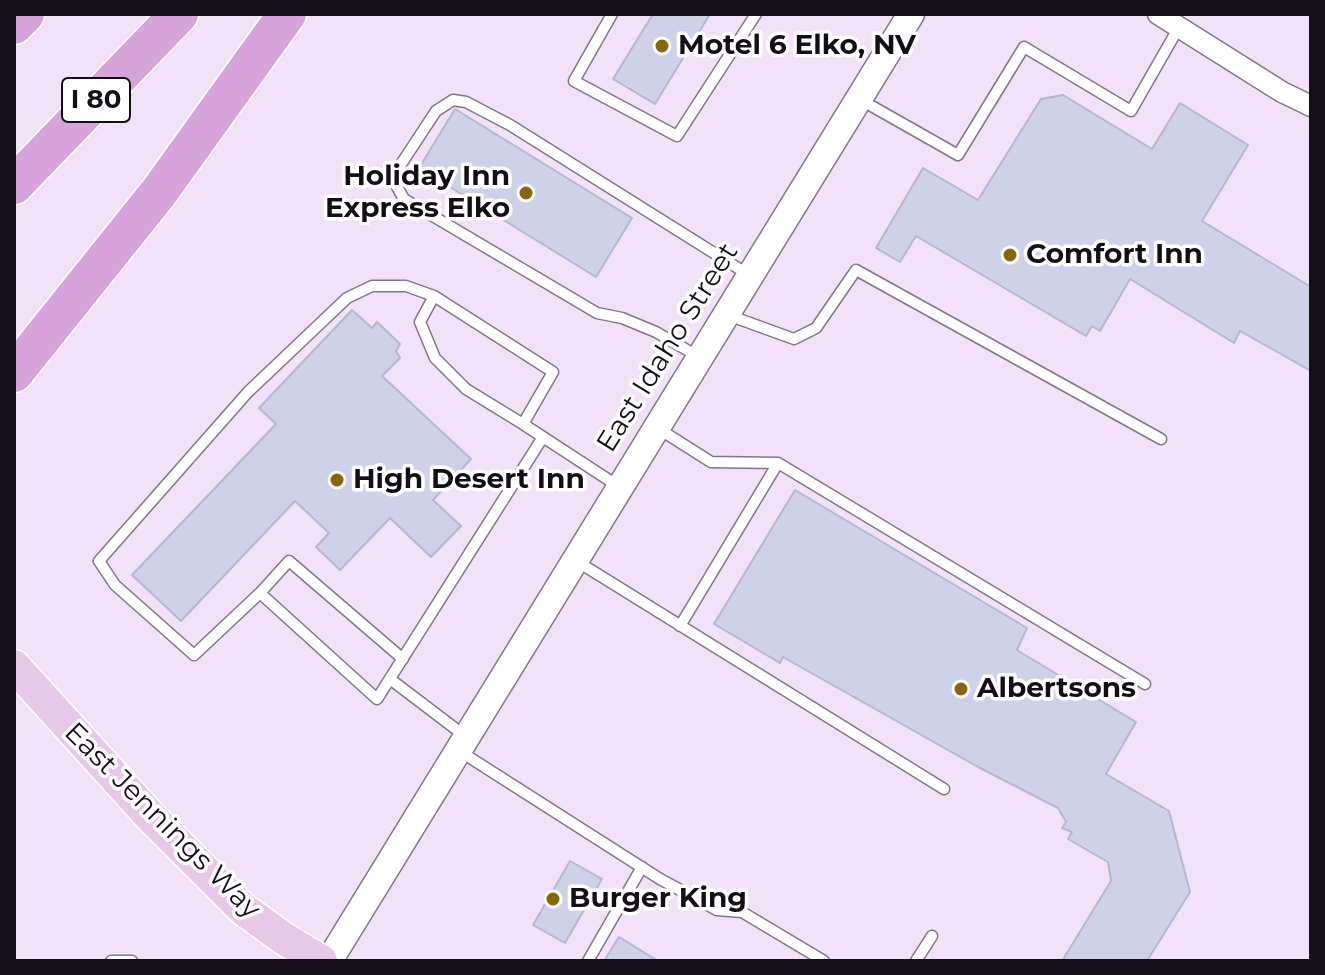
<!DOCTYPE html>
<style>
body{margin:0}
#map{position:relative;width:1325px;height:975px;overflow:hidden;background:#f1e2f8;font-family:Montserrat,sans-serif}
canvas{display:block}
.frame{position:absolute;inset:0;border:16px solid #140f17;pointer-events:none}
</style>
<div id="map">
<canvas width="1325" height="975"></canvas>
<div class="frame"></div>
</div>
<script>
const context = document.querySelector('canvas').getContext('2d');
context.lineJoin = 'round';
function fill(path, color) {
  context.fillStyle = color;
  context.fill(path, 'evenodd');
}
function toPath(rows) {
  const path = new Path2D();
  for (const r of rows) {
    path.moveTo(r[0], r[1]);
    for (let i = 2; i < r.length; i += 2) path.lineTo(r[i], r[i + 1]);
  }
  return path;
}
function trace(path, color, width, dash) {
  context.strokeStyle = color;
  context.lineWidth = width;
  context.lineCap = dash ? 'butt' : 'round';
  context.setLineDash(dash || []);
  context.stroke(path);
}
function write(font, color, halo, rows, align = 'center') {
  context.font = font + ' Montserrat,sans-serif';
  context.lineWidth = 7;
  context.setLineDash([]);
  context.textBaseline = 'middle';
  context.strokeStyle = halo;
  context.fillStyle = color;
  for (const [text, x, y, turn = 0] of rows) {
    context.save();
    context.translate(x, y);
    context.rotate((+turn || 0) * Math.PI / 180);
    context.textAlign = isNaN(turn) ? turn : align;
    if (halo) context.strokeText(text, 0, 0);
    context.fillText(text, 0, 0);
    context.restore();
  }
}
const building = toPath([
 [653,14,710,14,655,104,613,79,653,14],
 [1063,95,1152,149,1180,103,1248,145,1202,221,1311,287,1311,371,1240,331,1234,343,1130,279,1100,331,1092,326,1086,336,916,236,900,262,876,248,923,168,978,200,1041,99,1063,95],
 [455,109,632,218,596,277,419,168,455,109],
 [352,310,372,328,377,322,400,344,396,351,400,358,382,376,471,459,433,500,461,526,431,557,390,518,340,570,316,547,329,533,295,501,181,621,132,575,276,424,259,408,352,310],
 [795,490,1027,628,1017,650,1136,722,1106,774,1169,811,1190,892,1147,961,1062,961,1111,881,1108,862,1068,839,1072,832,1062,828,1066,822,1058,808,978,767,783,657,780,663,714,624,795,490],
 [570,861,602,879,565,943,533,925,570,861],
 [619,937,658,961,604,961,619,937]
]);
const service = toPath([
 [612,14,574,81,677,136,756,14],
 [861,100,958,155,1024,47,1131,111,1179,27],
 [434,296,406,286,372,286,347,298,248,392,99,561,115,585,194,655,260,593,377,699,543,437],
 [728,315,794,339,816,328,856,270,1161,439],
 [699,357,656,332,622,318,597,313,404,199,392,178,436,111,453,100,466,102,510,125,749,275],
 [523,424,466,389,435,358,420,322,434,296,553,372,523,424,618,486],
 [659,429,711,462,778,463,1145,684],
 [578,562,944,789],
 [260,593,289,561,403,659],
 [680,626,778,463],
 [390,679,465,736],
 [461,752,660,879,717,910,742,912,824,961],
 [111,961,132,961],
 [588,961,642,867],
 [916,961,932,936]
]);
const minor = toPath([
 [1158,14,1282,92,1311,106]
]);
const tertiary = toPath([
 [329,961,911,14]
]);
const primary = toPath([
 [14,666,150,816,243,909,283,938,321,961]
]);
const motorway = toPath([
 [14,25,25,14],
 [14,185,179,14],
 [14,373,159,192,287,14]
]);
const markers = [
 [662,46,8,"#866701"],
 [526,193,8,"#866701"],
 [1010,255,8,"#866701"],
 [337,480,8,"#866701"],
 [961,689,8,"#866701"],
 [553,899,8,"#866701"]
];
const shields = [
 [96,100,68]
];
const shieldNames = [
 ["I 80",96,100]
];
const poiNames = [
 ["Motel 6 Elko, NV",678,46],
 ["Holiday Inn",510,177,"right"],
 ["Express Elko",510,209,"right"],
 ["Comfort Inn",1026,255],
 ["High Desert Inn",353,480],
 ["Albertsons",977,689],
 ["Burger King",569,899]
];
const streetNames = [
 ["East Idaho Street",668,348,-58],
 ["East Jennings Way",162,821,45]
];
fill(building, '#cfd1e9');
trace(building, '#b5b7ce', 2);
trace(service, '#837589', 13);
trace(minor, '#837589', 23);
trace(tertiary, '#837589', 29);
trace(primary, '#fff', 35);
trace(motorway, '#fff', 41);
trace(service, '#fff', 10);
trace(minor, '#fff', 20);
trace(tertiary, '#fff', 26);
trace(primary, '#e6c8e9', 32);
trace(motorway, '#d6a4da', 38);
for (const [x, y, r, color] of markers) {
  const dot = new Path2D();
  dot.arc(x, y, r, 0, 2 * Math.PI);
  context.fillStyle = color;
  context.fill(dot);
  trace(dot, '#fff', 3);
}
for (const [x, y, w] of shields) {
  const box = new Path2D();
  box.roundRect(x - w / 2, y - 22, w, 44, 6);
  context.fillStyle = '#fff';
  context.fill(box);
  trace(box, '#140f17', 2);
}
write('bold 26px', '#140f17', null, shieldNames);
write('bold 28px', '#140f17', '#fff', poiNames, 'left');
write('28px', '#140f17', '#fff', streetNames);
</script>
